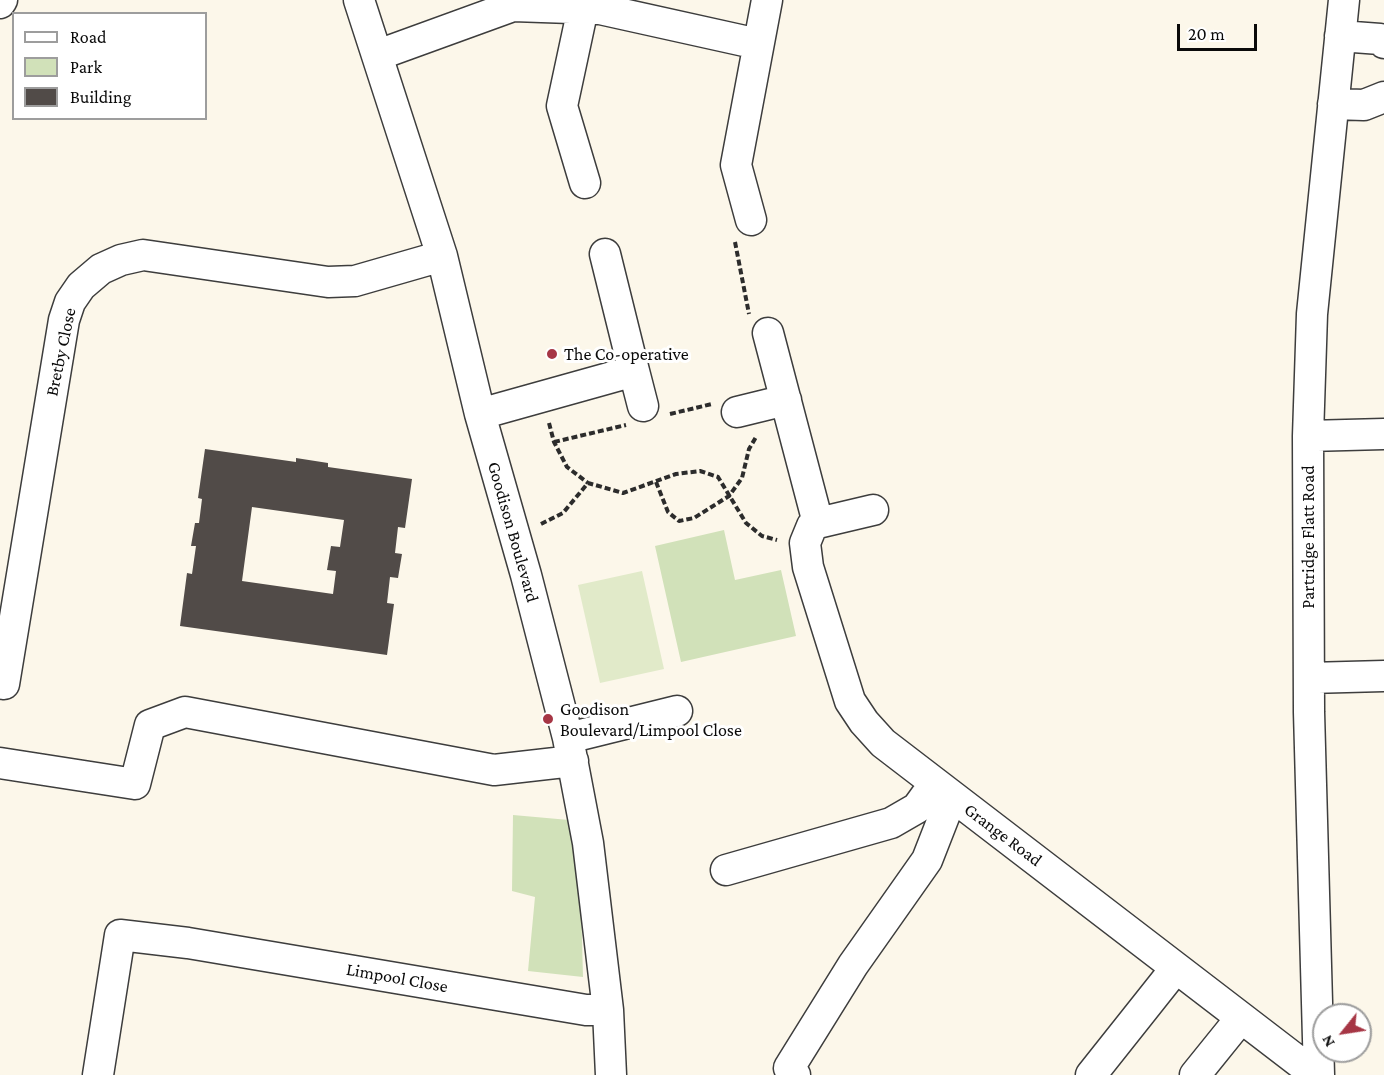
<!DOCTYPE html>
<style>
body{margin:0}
#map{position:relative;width:1384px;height:1075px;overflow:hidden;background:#fcf7ea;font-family:"Crimson Pro",serif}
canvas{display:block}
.legend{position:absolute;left:12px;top:12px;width:195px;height:108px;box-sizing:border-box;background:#fff;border:2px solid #9d9d9d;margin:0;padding:8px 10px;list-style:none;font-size:18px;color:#0a0a0a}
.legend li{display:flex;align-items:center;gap:12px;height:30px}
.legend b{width:30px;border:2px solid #9d9d9d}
.north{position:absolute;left:1312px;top:1003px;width:60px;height:60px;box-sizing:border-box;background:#fff;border:2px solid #9d9d9d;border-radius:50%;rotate:240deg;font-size:16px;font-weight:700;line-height:24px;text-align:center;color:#0a0a0a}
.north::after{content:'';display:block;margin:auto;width:21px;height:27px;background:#a63645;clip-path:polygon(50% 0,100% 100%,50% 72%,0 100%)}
.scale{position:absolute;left:1177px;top:24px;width:80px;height:27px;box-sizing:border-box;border:3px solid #0a0a0a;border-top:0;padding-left:8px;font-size:18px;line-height:21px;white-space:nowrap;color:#0a0a0a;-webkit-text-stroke:4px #fff;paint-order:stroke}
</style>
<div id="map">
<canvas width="1384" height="1075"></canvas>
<ul class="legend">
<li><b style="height:8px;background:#fff"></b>Road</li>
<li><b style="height:16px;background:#d1e1b9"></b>Park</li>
<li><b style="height:16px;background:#514b48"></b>Building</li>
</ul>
<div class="north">N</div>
<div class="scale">20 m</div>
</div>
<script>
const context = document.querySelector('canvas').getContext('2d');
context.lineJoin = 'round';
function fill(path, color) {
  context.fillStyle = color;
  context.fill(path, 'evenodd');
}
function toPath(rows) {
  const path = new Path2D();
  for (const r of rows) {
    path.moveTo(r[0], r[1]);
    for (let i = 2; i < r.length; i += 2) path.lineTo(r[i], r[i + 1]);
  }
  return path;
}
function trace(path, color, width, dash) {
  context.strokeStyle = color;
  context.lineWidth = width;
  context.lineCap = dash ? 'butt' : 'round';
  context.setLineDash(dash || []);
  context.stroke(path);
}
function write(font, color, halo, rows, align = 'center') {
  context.font = font + ' "Crimson Pro",serif';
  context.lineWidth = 6;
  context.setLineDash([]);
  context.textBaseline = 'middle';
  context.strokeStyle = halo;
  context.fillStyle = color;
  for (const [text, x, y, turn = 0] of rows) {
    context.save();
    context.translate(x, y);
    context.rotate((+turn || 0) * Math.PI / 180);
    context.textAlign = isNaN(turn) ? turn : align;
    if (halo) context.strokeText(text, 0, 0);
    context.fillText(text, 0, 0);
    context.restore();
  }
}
const green = toPath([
 [724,530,735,580,781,570,796,636,681,662,655,546],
 [513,815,569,820,575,843,581,902,583,977,528,971,535,897,512,891]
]);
const pitch = toPath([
 [642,571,664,669,600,683,578,585]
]);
const building = toPath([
 [205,449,296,462,296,458,328,463,328,467,412,479,405,528,398,527,395,553,402,554,398,578,390,577,387,603,394,604,387,655,180,626,187,573,192,574,196,546,191,546,195,523,199,523,202,499,198,498],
 [252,507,344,520,340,547,331,546,327,570,336,571,333,594,242,581]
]);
const path = toPath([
 [735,242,749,314],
 [670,414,712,404],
 [549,423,554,442,567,467,588,483],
 [554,442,626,425],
 [656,482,668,512,679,521,694,518,729,496,742,478,749,449,756,437],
 [541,524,563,513,588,483,623,493,676,474,700,471,718,477,746,523,762,536,777,540]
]);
const minor = toPath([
 [359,0,442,256,480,414,526,575,568,738,588,843,608,1010,611,1075],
 [0,3,2,0],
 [583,8,562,106,585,183],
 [1340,36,1380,39,1384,43],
 [378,55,513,6,600,9,758,44],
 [1333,104,1364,105,1384,97],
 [751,220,736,165,767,0],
 [768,333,818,523,812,526,805,543,808,567,850,701,864,722,883,743,1316,1075],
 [634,371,643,406],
 [737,412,786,400],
 [480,414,634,371,605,254],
 [1308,436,1384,434],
 [818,523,873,510],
 [1309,678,1384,676],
 [4,684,64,320,70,302,81,286,101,269,121,260,143,255,328,282,355,281,442,256],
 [568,738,677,711],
 [0,763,135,784,150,725,185,712,494,770,573,761],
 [726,870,891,823,917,808,935,783],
 [98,1075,120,935,188,943,586,1010,608,1010],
 [795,1075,789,1068,853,965,927,860,952,796],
 [1091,1075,1176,968],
 [1195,1075,1241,1018],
 [1319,1075,1309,712,1308,436,1312,314,1344,0]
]);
const markers = [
 [552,354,6,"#a63645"],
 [548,719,6,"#a63645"]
];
const streetNames = [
 ["Bretby Close",61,352,-78],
 ["Goodison Boulevard",513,532,74],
 ["Partridge Flatt Road",1308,537,-90],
 ["Grange Road",1003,835,37],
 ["Limpool Close",397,978,10]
];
const poiNames = [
 ["The Co-operative",564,354],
 ["Goodison",560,709],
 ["Boulevard/Limpool Close",560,730]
];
fill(green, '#d1e1b9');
fill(pitch, '#e1eac9');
fill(building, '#514b48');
trace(minor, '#3d3d3d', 33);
trace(path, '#2c2c2c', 4, [6, 3]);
trace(minor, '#fff', 30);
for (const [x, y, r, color] of markers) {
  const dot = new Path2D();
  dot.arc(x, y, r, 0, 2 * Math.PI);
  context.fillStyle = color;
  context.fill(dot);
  trace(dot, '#fff', 2);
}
write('18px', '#0a0a0a', '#fff', streetNames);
write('18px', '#0a0a0a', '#fff', poiNames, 'left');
</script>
